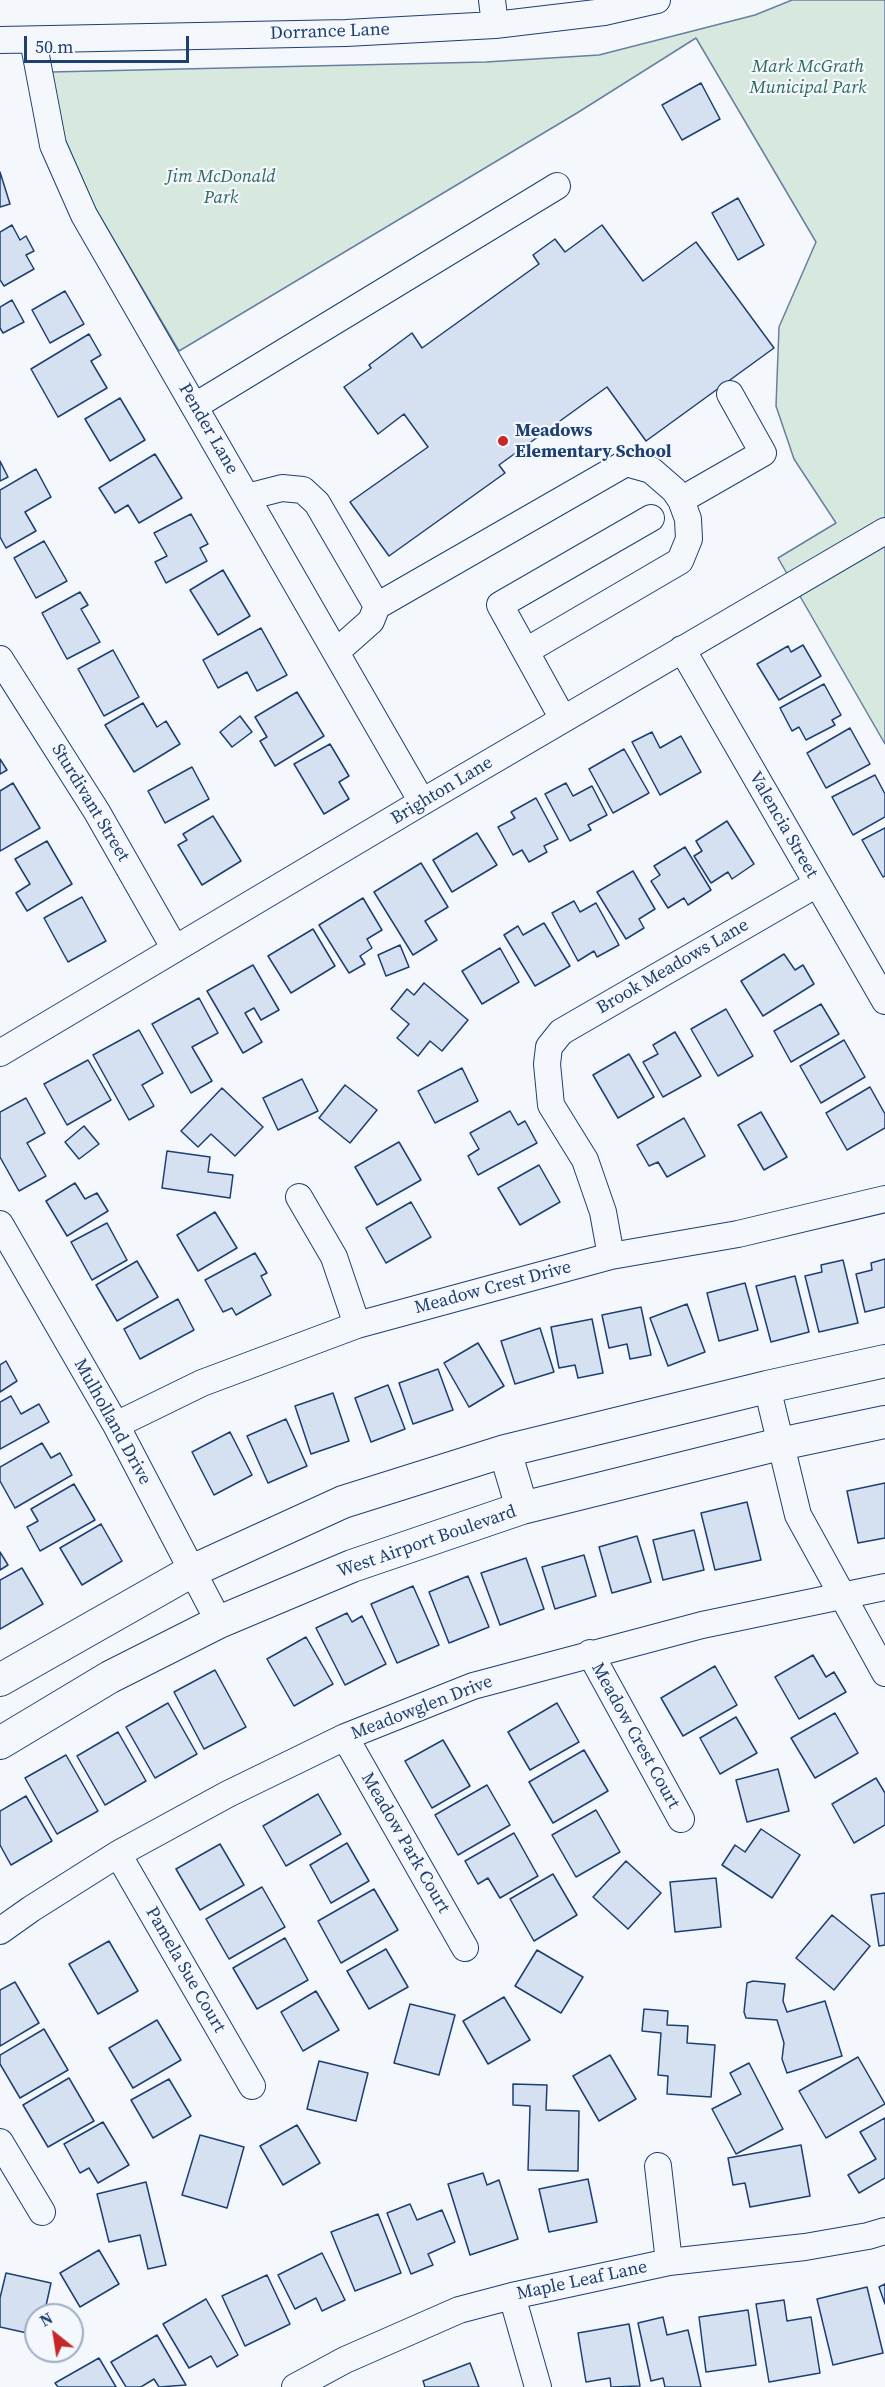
<!DOCTYPE html>
<style>
body{margin:0}
#map{position:relative;width:885px;height:2387px;overflow:hidden;background:#f4f7fb;font-family:"Source Serif 4",serif}
canvas{display:block}
.north{position:absolute;left:24px;top:2303px;width:60px;height:60px;box-sizing:border-box;background:#f4f7fb;border:2px solid #9eadc5;border-radius:50%;rotate:330deg;font-size:16px;font-weight:700;line-height:24px;text-align:center;color:#1d3f73}
.north::after{content:'';display:block;margin:auto;width:21px;height:27px;background:#c62828;clip-path:polygon(50% 0,100% 100%,50% 72%,0 100%)}
.scale{position:absolute;left:24px;top:36px;width:165px;height:27px;box-sizing:border-box;border:3px solid #1d3f73;border-top:0;padding-left:8px;font-size:18px;line-height:21px;white-space:nowrap;color:#1d3f73;-webkit-text-stroke:4px #f4f7fb;paint-order:stroke}
</style>
<div id="map">
<canvas width="885" height="2387"></canvas>
<div class="north">N</div>
<div class="scale">50 m</div>
</div>
<script>
const context = document.querySelector('canvas').getContext('2d');
context.lineJoin = 'round';
function fill(path, color) {
  context.fillStyle = color;
  context.fill(path, 'evenodd');
}
function toPath(rows) {
  const path = new Path2D();
  for (const r of rows) {
    path.moveTo(r[0], r[1]);
    for (let i = 2; i < r.length; i += 2) path.lineTo(r[i], r[i + 1]);
  }
  return path;
}
function trace(path, color, width, dash) {
  context.strokeStyle = color;
  context.lineWidth = width;
  context.lineCap = dash ? 'butt' : 'round';
  context.setLineDash(dash || []);
  context.stroke(path);
}
function write(font, color, halo, rows, align = 'center') {
  context.font = font + ' "Source Serif 4",serif';
  context.lineWidth = 4.5;
  context.setLineDash([]);
  context.textBaseline = 'middle';
  context.strokeStyle = halo;
  context.fillStyle = color;
  for (const [text, x, y, turn = 0] of rows) {
    context.save();
    context.translate(x, y);
    context.rotate((+turn || 0) * Math.PI / 180);
    context.textAlign = isNaN(turn) ? turn : align;
    if (halo) context.strokeText(text, 0, 0);
    context.fillText(text, 0, 0);
    context.restore();
  }
}
const green = toPath([
 [792,0,885,0,885,744,778,558,836,523,794,459,776,406,779,327,816,242,696,38,577,113,179,351,94,206,64,137,51,72,486,62,599,55,755,15,792,0]
]);
const building = toPath([
 [701,83,720,119,682,140,662,105,701,83],
 [0,172,10,204,0,207,0,172],
 [738,198,764,245,738,260,712,213,738,198],
 [12,225,20,240,26,236,34,251,26,255,34,269,4,286,0,280,0,232,12,225],
 [602,225,643,281,696,242,774,348,646,441,607,387,499,465,505,473,389,556,350,502,428,447,404,414,378,434,344,387,371,368,369,365,412,333,422,348,539,264,533,255,555,239,565,252,602,225],
 [65,291,84,324,50,343,32,310,65,291],
 [12,300,24,322,3,333,0,328,0,307,12,300],
 [89,334,101,355,91,361,107,388,58,417,31,369,89,334],
 [120,398,145,440,110,461,85,419,120,398],
 [155,454,182,498,139,523,128,505,115,513,99,488,155,454],
 [0,461,8,477,0,481,0,461],
 [36,469,51,497,25,512,36,531,6,548,0,537,0,490,36,469],
 [191,514,208,544,200,548,207,561,166,583,155,562,167,556,154,533,191,514],
 [44,541,67,581,36,598,14,558,44,541],
 [223,570,250,616,218,635,190,590,223,570],
 [80,592,88,605,81,609,100,642,67,659,42,613,80,592],
 [261,628,287,675,257,691,247,672,218,688,203,660,261,628],
 [803,645,821,676,779,700,757,664,788,646,791,652,803,645],
 [113,650,139,697,104,716,78,669,113,650],
 [824,684,841,715,832,720,835,725,806,740,799,727,792,731,780,708,824,684],
 [297,692,324,736,275,766,260,741,267,737,255,717,297,692],
 [143,703,157,727,166,721,180,744,134,772,105,725,143,703],
 [240,716,252,732,232,747,220,732,240,716],
 [850,728,870,764,826,788,807,753,850,728],
 [652,732,660,748,681,736,701,772,660,795,632,742,652,732],
 [330,744,349,776,339,782,349,799,324,814,294,764,330,744],
 [624,749,649,793,613,813,589,769,624,749],
 [0,759,7,770,0,774,0,759],
 [192,767,209,799,165,823,148,791,192,767],
 [875,775,885,794,885,817,853,835,832,797,875,775],
 [13,783,40,828,0,851,0,791,13,783],
 [566,783,573,796,592,786,607,815,588,825,591,830,570,841,545,794,566,783],
 [536,798,558,839,544,846,547,852,529,862,522,850,513,855,498,827,515,818,511,812,536,798],
 [213,816,241,861,202,885,178,845,187,840,183,834,213,816],
 [727,821,754,864,732,879,728,872,711,883,694,856,702,851,696,841,727,821],
 [885,828,885,876,883,877,862,840,885,828],
 [477,833,497,865,452,892,433,860,477,833],
 [47,841,72,884,27,911,16,893,30,884,15,859,47,841],
 [685,847,711,890,688,905,684,898,668,908,651,881,660,875,654,866,685,847],
 [421,863,448,907,425,921,437,940,413,955,374,892,421,863],
 [633,871,655,909,639,919,644,928,626,939,597,892,633,871],
 [82,897,106,941,68,962,44,918,82,897],
 [363,898,382,930,367,939,372,948,360,956,365,964,349,973,319,925,363,898],
 [574,901,580,912,596,903,619,945,597,957,594,951,578,961,552,913,574,901],
 [544,923,570,966,535,986,504,935,518,926,523,935,544,923],
 [313,929,335,966,291,993,268,956,313,929],
 [400,945,409,967,386,976,378,955,400,945],
 [500,948,519,982,482,1004,462,971,500,948],
 [784,954,795,970,803,965,814,984,763,1016,741,981,784,954],
 [253,965,279,1010,261,1020,254,1008,245,1013,262,1042,243,1053,207,991,253,965],
 [424,983,468,1020,442,1051,430,1041,418,1056,397,1038,409,1024,391,1009,407,989,414,995,424,983],
 [199,998,218,1033,192,1047,212,1081,191,1093,152,1024,199,998],
 [821,1004,839,1034,791,1062,774,1031,821,1004],
 [726,1009,753,1056,718,1076,691,1029,726,1009],
 [139,1030,163,1073,142,1085,154,1106,129,1120,93,1055,139,1030],
 [675,1032,701,1076,663,1097,643,1062,658,1054,653,1045,675,1032],
 [844,1040,865,1077,821,1103,800,1066,844,1040],
 [629,1054,654,1097,618,1118,593,1075,629,1054],
 [88,1060,111,1100,67,1125,44,1084,88,1060],
 [462,1068,478,1101,435,1123,418,1091,462,1068],
 [302,1079,318,1111,278,1130,263,1098,302,1079],
 [345,1085,377,1110,350,1143,319,1118,345,1085],
 [870,1087,885,1114,885,1128,847,1150,826,1113,870,1087],
 [222,1088,263,1127,235,1156,211,1134,198,1147,181,1131,222,1088],
 [26,1098,45,1133,27,1143,46,1176,19,1191,0,1157,0,1112,26,1098],
 [510,1111,518,1125,525,1121,537,1143,478,1175,468,1156,479,1149,470,1133,510,1111],
 [761,1112,787,1157,764,1170,738,1125,761,1112],
 [684,1118,705,1156,667,1177,658,1162,649,1166,637,1145,684,1118],
 [84,1126,99,1144,79,1159,65,1142,84,1126],
 [399,1142,421,1180,377,1205,355,1167,399,1142],
 [167,1151,210,1157,208,1172,233,1175,230,1198,162,1188,167,1151],
 [539,1165,560,1202,520,1225,498,1188,539,1165],
 [75,1183,85,1199,97,1193,108,1211,67,1236,46,1201,75,1183],
 [411,1202,431,1237,386,1263,366,1228,411,1202],
 [215,1212,237,1248,198,1271,177,1235,215,1212],
 [107,1223,127,1260,92,1280,71,1242,107,1223],
 [255,1253,267,1273,261,1276,271,1295,236,1315,232,1308,223,1312,205,1280,255,1253],
 [885,1259,885,1307,865,1312,856,1274,872,1270,871,1263,885,1259],
 [843,1260,858,1323,819,1332,805,1276,822,1272,821,1265,843,1260],
 [137,1261,158,1297,117,1321,96,1285,137,1261],
 [795,1276,809,1332,771,1342,756,1286,795,1276],
 [745,1283,758,1330,719,1341,707,1293,745,1283],
 [178,1299,194,1330,140,1359,124,1329,178,1299],
 [687,1304,705,1352,668,1366,650,1318,687,1304],
 [641,1307,651,1355,630,1359,627,1344,609,1348,602,1315,641,1307],
 [592,1319,603,1373,578,1378,575,1365,559,1368,551,1327,592,1319],
 [540,1328,554,1372,515,1384,501,1341,540,1328],
 [478,1343,504,1386,469,1407,444,1363,478,1343],
 [6,1361,17,1381,0,1392,0,1365,6,1361],
 [438,1369,453,1410,413,1424,399,1383,438,1369],
 [388,1385,405,1429,371,1442,355,1398,388,1385],
 [333,1393,349,1441,311,1454,295,1406,333,1393],
 [11,1396,21,1414,39,1404,49,1422,0,1449,0,1402,11,1396],
 [286,1419,307,1466,268,1483,247,1436,286,1419],
 [230,1432,252,1475,214,1495,192,1452,230,1432],
 [42,1443,51,1458,60,1453,72,1475,15,1508,0,1481,0,1467,42,1443],
 [885,1483,885,1538,858,1543,847,1491,885,1483],
 [74,1484,95,1520,40,1551,27,1527,38,1521,31,1509,74,1484],
 [747,1502,761,1560,715,1570,701,1513,747,1502],
 [101,1524,122,1561,82,1585,60,1548,101,1524],
 [694,1530,704,1570,663,1580,653,1540,694,1530],
 [637,1536,651,1582,612,1593,599,1547,637,1536],
 [0,1552,8,1565,0,1570,0,1552],
 [584,1555,596,1596,555,1609,542,1567,584,1555],
 [526,1558,544,1609,500,1625,481,1573,526,1558],
 [22,1568,43,1604,0,1629,0,1580,22,1568],
 [468,1576,489,1627,449,1643,429,1592,468,1576],
 [413,1586,439,1645,397,1663,371,1604,413,1586],
 [347,1613,352,1622,362,1616,386,1664,345,1685,316,1628,347,1613],
 [306,1637,333,1684,294,1706,267,1659,306,1637],
 [813,1655,826,1677,834,1672,846,1692,799,1719,775,1677,813,1655],
 [715,1666,737,1705,683,1736,661,1698,715,1666],
 [215,1670,246,1727,204,1749,174,1692,215,1670],
 [168,1703,197,1754,155,1778,126,1727,168,1703],
 [557,1703,579,1742,530,1770,508,1732,557,1703],
 [835,1713,858,1753,815,1778,791,1738,835,1713],
 [736,1717,757,1753,720,1774,700,1738,736,1717],
 [118,1732,146,1781,105,1805,77,1756,118,1732],
 [443,1740,470,1786,432,1808,405,1761,443,1740],
 [584,1750,608,1791,553,1823,529,1782,584,1750],
 [66,1755,98,1811,57,1834,25,1778,66,1755],
 [778,1769,789,1811,747,1822,736,1780,778,1769],
 [876,1778,885,1793,885,1825,854,1843,832,1804,876,1778],
 [487,1785,510,1825,458,1855,435,1815,487,1785],
 [318,1794,341,1834,286,1866,263,1826,318,1794],
 [26,1796,52,1841,11,1865,0,1845,0,1811,26,1796],
 [596,1810,620,1852,576,1877,552,1835,596,1810],
 [761,1829,800,1855,772,1898,722,1865,735,1845,745,1852,761,1829],
 [514,1833,538,1876,500,1898,488,1878,478,1884,465,1861,514,1833],
 [347,1843,369,1881,331,1903,310,1865,347,1843],
 [220,1844,244,1885,200,1910,176,1869,220,1844],
 [626,1861,661,1893,628,1929,593,1897,626,1861],
 [553,1874,577,1915,534,1941,510,1899,553,1874],
 [716,1878,721,1927,675,1932,670,1882,716,1878],
 [262,1887,285,1927,229,1959,206,1919,262,1887],
 [374,1889,398,1930,341,1963,318,1921,374,1889],
 [885,1893,885,1945,879,1946,871,1895,885,1893],
 [832,1915,870,1946,834,1990,796,1958,832,1915],
 [285,1938,308,1980,257,2009,233,1968,285,1938],
 [109,1941,138,1991,98,2014,69,1964,109,1941],
 [386,1949,408,1987,369,2009,347,1971,386,1949],
 [537,1950,583,1977,561,2013,515,1986,537,1950],
 [753,1981,785,1984,783,2001,787,2012,825,2001,842,2056,787,2073,782,2059,784,2043,777,2020,746,2018,744,2012,747,1983,753,1981],
 [15,1982,39,2023,0,2046,0,1990,15,1982],
 [316,1991,339,2030,303,2051,281,2012,316,1991],
 [504,1997,530,2040,488,2064,463,2021,504,1997],
 [410,2004,455,2015,439,2075,394,2063,410,2004],
 [644,2009,668,2011,667,2025,688,2026,687,2043,715,2045,711,2097,667,2094,668,2076,658,2075,661,2033,642,2031,644,2009],
 [157,2020,181,2060,133,2088,109,2048,157,2020],
 [44,2029,68,2070,20,2098,0,2064,0,2055,44,2029],
 [610,2055,636,2099,599,2121,573,2076,610,2055],
 [858,2057,885,2104,826,2138,799,2091,858,2057],
 [319,2061,368,2073,356,2121,307,2109,319,2061],
 [749,2063,783,2129,736,2154,712,2109,741,2094,730,2073,749,2063],
 [69,2078,94,2121,48,2147,23,2105,69,2078],
 [169,2079,191,2116,153,2138,131,2100,169,2079],
 [513,2084,547,2085,546,2110,579,2111,578,2171,528,2170,530,2106,513,2105,513,2084],
 [885,2118,885,2178,859,2193,848,2175,876,2159,860,2132,885,2118],
 [103,2122,129,2165,98,2183,89,2168,80,2173,64,2144,103,2122],
 [297,2125,320,2163,283,2185,260,2146,297,2125],
 [200,2135,244,2147,227,2208,182,2195,200,2135],
 [801,2145,810,2196,750,2207,745,2183,733,2185,728,2158,801,2145],
 [483,2173,487,2185,499,2180,518,2239,470,2255,448,2184,483,2173],
 [588,2179,597,2222,549,2232,539,2189,588,2179],
 [146,2182,166,2265,148,2269,140,2235,109,2242,97,2194,146,2182],
 [410,2204,417,2220,442,2210,455,2242,428,2254,433,2265,411,2274,387,2213,410,2204],
 [378,2214,401,2273,355,2291,331,2232,378,2214],
 [99,2250,119,2284,80,2307,60,2273,99,2250],
 [322,2253,345,2300,322,2311,316,2298,295,2309,278,2275,322,2253],
 [6,2273,51,2283,44,2315,36,2315,36,2335,0,2327,0,2298,6,2273],
 [267,2275,290,2324,245,2346,222,2296,267,2275],
 [885,2284,885,2304,879,2287,885,2284],
 [867,2287,883,2353,833,2365,817,2299,867,2287],
 [206,2299,238,2355,217,2367,211,2356,189,2368,163,2324,206,2299],
 [784,2300,787,2321,811,2317,820,2373,769,2382,756,2304,784,2300],
 [748,2310,756,2365,706,2372,699,2317,748,2310],
 [663,2317,667,2335,688,2330,701,2387,665,2387,663,2378,651,2381,638,2323,663,2317],
 [629,2324,640,2386,611,2387,610,2378,586,2382,578,2333,629,2324],
 [157,2335,186,2385,159,2387,154,2379,141,2387,126,2387,111,2362,157,2335],
 [99,2358,116,2387,58,2387,55,2383,99,2358],
 [470,2363,479,2387,425,2387,423,2381,470,2363]
]);
const minor = toPath([
 [492,0,495,25],
 [0,40,346,33,495,25,604,12,657,0],
 [33,40,53,145,84,215,422,802],
 [195,406,557,186],
 [247,497,282,488,303,490,317,503,377,606],
 [681,500,763,453,730,394],
 [682,649,885,1001],
 [336,652,371,621,377,606,626,463,651,470,674,490,681,500,688,519,689,539,680,561,526,651],
 [0,659,97,812,175,949],
 [563,719,500,605,651,518],
 [0,1053,422,802,885,531],
 [299,1197,334,1257,357,1325],
 [0,1224,116,1425,219,1622],
 [611,1256,603,1212,585,1160,551,1105,547,1064,549,1047,561,1032,817,884],
 [767,1387,798,1515,885,1673],
 [116,1425,202,1383,357,1325,611,1256,738,1234,885,1199],
 [590,1653,681,1819],
 [345,1737,465,1948],
 [118,1854,252,2086],
 [0,1931,31,1909,118,1854,228,1794,345,1737,473,1686,702,1625,885,1587],
 [0,2142,42,2212],
 [658,2166,669,2262],
 [512,2296,538,2387],
 [295,2387,345,2360,459,2310,512,2296,669,2262,805,2247,868,2236,885,2231]
]);
const major = toPath([
 [505,1451,522,1508],
 [0,1680,192,1571,343,1502,505,1451,767,1387,885,1361],
 [0,1743,110,1677,219,1622,352,1566,522,1508,780,1444,885,1422]
]);
const markers = [
 [503,441,6,"#c62828"]
];
const streetNames = [
 ["Dorrance Lane",330,32,-2],
 ["Pender Lane",208,429,60],
 ["Brighton Lane",442,791,-31],
 ["Sturdivant Street",90,803,59],
 ["Valencia Street",783,825,60],
 ["Brook Meadows Lane",673,967,-30],
 ["Meadow Crest Drive",493,1288,-15],
 ["Mulholland Drive",112,1422,61],
 ["West Airport Boulevard",427,1542,-19],
 ["Meadowglen Drive",422,1708,-21],
 ["Meadow Crest Court",635,1736,61],
 ["Meadow Park Court",405,1843,60],
 ["Pamela Sue Court",185,1970,60],
 ["Maple Leaf Lane",582,2281,-12]
];
const parkNames = [
 ["Mark McGrath",808,67],
 ["Municipal Park",808,88],
 ["Jim McDonald",221,177],
 ["Park",221,198]
];
const poiNames = [
 ["Meadows",515,431],
 ["Elementary School",515,452]
];
fill(green, '#d7e8df');
trace(green, '#687fa3', 1.5);
fill(building, '#d5e0f0');
trace(building, '#1d3f73', 1.5);
trace(minor, '#1d3f73', 28);
trace(major, '#1d3f73', 34);
trace(minor, '#f4f7fb', 26);
trace(major, '#f4f7fb', 32);
for (const [x, y, r, color] of markers) {
  const dot = new Path2D();
  dot.arc(x, y, r, 0, 2 * Math.PI);
  context.fillStyle = color;
  context.fill(dot);
  trace(dot, '#f4f7fb', 2);
}
write('18px', '#1d3f73', '#f4f7fb', streetNames);
write('italic 18px', '#2c6c60', '#f4f7fb', parkNames);
write('bold 18px', '#1d3f73', '#f4f7fb', poiNames, 'left');
</script>
